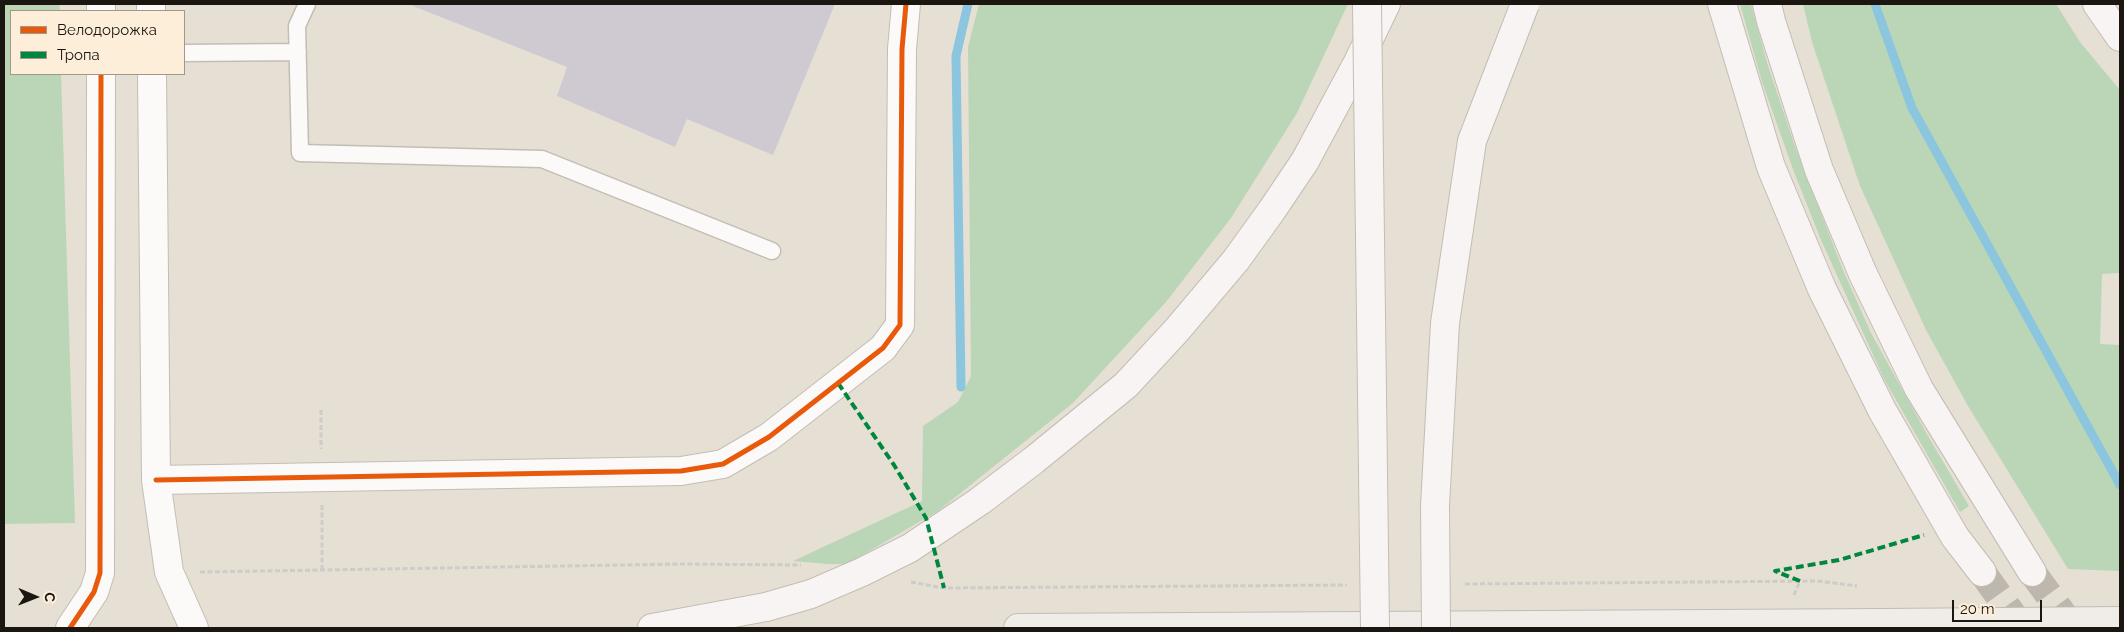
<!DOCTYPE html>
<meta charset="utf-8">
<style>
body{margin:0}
#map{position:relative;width:2124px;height:632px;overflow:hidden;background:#e6dfd4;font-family:Raleway,sans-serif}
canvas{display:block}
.frame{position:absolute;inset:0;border:5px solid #1b160f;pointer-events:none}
.legend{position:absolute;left:10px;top:10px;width:175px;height:65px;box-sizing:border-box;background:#fceed9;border:1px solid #a29888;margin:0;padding:6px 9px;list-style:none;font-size:15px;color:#1b160f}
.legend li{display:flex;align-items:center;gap:10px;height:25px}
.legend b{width:25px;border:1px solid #a29888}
.north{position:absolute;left:10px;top:572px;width:50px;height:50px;-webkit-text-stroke:4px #fceed9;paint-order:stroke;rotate:91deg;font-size:14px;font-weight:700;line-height:20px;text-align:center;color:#1b160f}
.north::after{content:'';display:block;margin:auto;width:18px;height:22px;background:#1b160f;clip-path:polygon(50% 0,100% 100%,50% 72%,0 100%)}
.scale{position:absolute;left:1952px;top:600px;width:90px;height:22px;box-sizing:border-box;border:2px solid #1b160f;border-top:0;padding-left:6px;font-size:15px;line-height:18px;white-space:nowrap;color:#1b160f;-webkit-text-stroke:4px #fceed9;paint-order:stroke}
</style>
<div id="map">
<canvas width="2124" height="632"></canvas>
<div class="frame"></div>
<ul class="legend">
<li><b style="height:6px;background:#e8590c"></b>Велодорожка</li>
<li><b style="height:6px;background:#00873e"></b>Тропа</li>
</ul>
<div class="north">С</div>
<div class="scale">20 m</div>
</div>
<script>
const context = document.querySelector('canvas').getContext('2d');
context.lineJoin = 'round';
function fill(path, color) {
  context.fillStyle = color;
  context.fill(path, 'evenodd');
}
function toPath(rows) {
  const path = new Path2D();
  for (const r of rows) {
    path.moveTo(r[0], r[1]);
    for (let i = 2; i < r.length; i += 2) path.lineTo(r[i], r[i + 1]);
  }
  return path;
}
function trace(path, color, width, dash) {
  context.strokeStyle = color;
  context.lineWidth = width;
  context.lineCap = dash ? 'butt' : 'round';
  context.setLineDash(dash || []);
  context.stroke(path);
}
const green = toPath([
 [4,4,59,4,60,11,11,11,11,74,61,74,75,523,4,524],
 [979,4,1348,4,1297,113,1231,218,1166,302,1073,403,938,511,847,564,827,564,793,561,922,501,923,426,958,402,971,376,968,47],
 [1740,4,1751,4,1768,66,1796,149,1843,270,1871,333,1928,436,1969,506,1960,512,1884,379,1821,240,1794,172,1762,82],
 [1803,4,2056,4,2080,42,2120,90,2120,273,2102,274,2100,344,2120,345,2120,571,2068,569,1968,406,1926,330,1860,186,1812,42]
]);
const stream = toPath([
 [1875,4,1912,108,2120,485],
 [961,387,956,56,968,4]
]);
const building = toPath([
 [408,4,835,4,773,155,687,119,675,147,557,96,567,67]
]);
const secondaryTunnel = toPath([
 [1982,572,2022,628],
 [2032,572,2073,628]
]);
const path = toPath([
 [321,410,321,449],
 [322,505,322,570],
 [200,572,684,564,801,565],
 [911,582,944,588,1347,585],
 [1465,584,1818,581,1857,586],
 [1794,595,1800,581]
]);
const service = toPath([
 [307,4,297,26,300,153,542,159,772,251],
 [184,53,298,52]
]);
const minor = toPath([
 [151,4,151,11],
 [101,11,101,4],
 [152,74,156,480,169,572,194,628],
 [156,480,681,471,723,464,769,437,883,348,900,325,902,49,906,4],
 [70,628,94,592,100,573,101,74]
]);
const secondary = toPath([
 [1722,4,1771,167,1822,289,1882,410,1955,537,1982,572],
 [1767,4,1771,21,1819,170,1863,274,1919,389,2032,572],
 [2097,4,2120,37],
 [652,628,766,607,811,594,862,572,910,548,980,501,1034,460,1126,385,1176,331,1236,260,1272,210,1305,161,1358,62,1386,4]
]);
const trunk = toPath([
 [1018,628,1883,623]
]);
const secondaryBridge = toPath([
 [1367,4,1375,628],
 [1436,628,1435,506,1445,323,1472,141,1525,4]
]);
const trunkBridge = toPath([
 [1883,623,2120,621]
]);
const quiet = toPath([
 [838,383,894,465,926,518,944,588],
 [1800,581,1775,571,1839,560,1924,535]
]);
const cycleway = toPath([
 [156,480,681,471,723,464,769,437,883,348,900,325,902,49,906,4],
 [70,628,94,592,100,573,101,74]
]);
fill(green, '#bbd6b7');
trace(stream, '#8cc6de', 9);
fill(building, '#cfcad2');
trace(secondaryTunnel, '#bdb7ad', 28, [28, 14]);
trace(service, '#c3bdb4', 19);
trace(minor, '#c3bdb4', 30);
trace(secondary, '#c3bdb4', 30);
trace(trunk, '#c0bcb7', 30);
trace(path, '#cecbc8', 3, [5, 2.5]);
trace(service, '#fbfaf9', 16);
trace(minor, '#fbfaf9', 28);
trace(secondary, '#f7f4f3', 28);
trace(trunk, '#f0ece7', 28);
trace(secondaryBridge, '#c3bdb4', 30, []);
trace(trunkBridge, '#c0bcb7', 30, []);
trace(secondaryBridge, '#f7f4f3', 28);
trace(trunkBridge, '#f0ece7', 28);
trace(quiet, '#00873e', 4, [8, 4]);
trace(cycleway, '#e8590c', 5);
</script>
